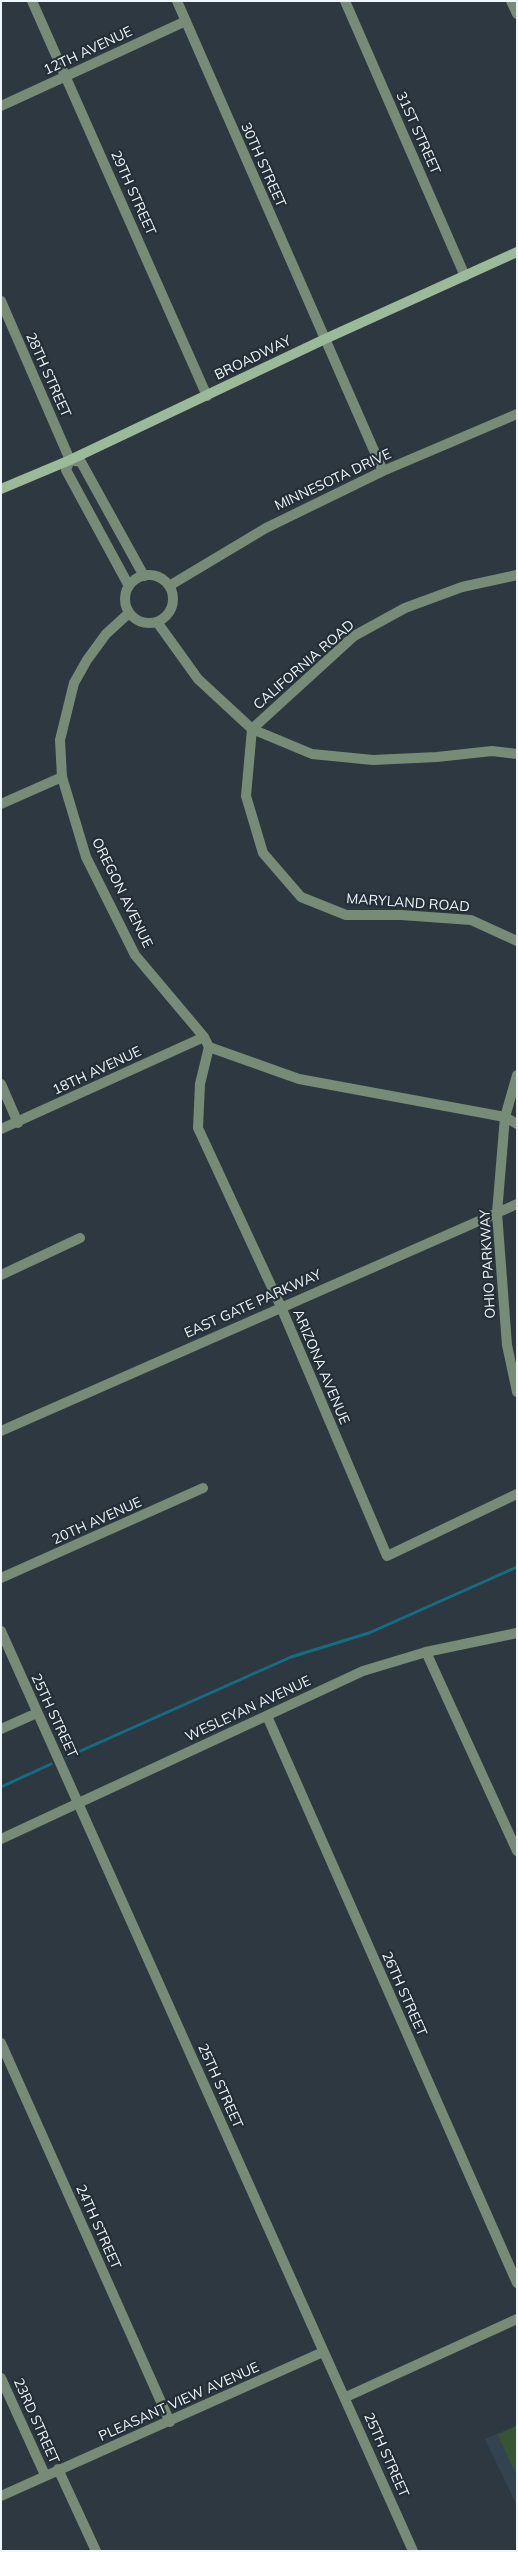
<!DOCTYPE html>
<style>
body{margin:0}
#map{position:relative;width:518px;height:2552px;overflow:hidden;background:#2e3840;font-family:Mulish,sans-serif}
canvas{display:block}
.frame{position:absolute;inset:0;border:2px solid #eff6fb;pointer-events:none}
</style>
<div id="map">
<canvas width="518" height="2552"></canvas>
<div class="frame"></div>
</div>
<script>
const context = document.querySelector('canvas').getContext('2d');
context.lineJoin = 'round';
function fill(path, color) {
  context.fillStyle = color;
  context.fill(path, 'evenodd');
}
function toPath(rows) {
  const path = new Path2D();
  for (const r of rows) {
    if (r.length === 3) {
      path.moveTo(r[0] + r[2], r[1]);
      path.arc(r[0], r[1], r[2], 0, 2 * Math.PI);
      continue;
    }
    path.moveTo(r[0], r[1]);
    for (let i = 2; i < r.length; i += 2) path.lineTo(r[i], r[i + 1]);
  }
  return path;
}
function trace(path, color, width, dash) {
  context.strokeStyle = color;
  context.lineWidth = width;
  context.lineCap = dash ? 'butt' : 'round';
  context.setLineDash(dash || []);
  context.stroke(path);
}
function write(font, color, halo, rows, align = 'center') {
  context.font = font + ' Mulish,sans-serif';
  context.lineWidth = 4.5;
  context.setLineDash([]);
  context.textBaseline = 'middle';
  context.strokeStyle = halo;
  context.fillStyle = color;
  for (const [text, x, y, turn = 0] of rows) {
    context.save();
    context.translate(x, y);
    context.rotate((+turn || 0) * Math.PI / 180);
    context.textAlign = isNaN(turn) ? turn : align;
    if (halo) context.strokeText(text, 0, 0);
    context.fillText(text, 0, 0);
    context.restore();
  }
}
const built = toPath([
 [517,2425,517,2506,485,2439]
]);
const green = toPath([
 [517,2426,517,2477,498,2435]
]);
const stream = toPath([
 [67,1757,291,1657,369,1633,517,1567],
 [1,1787,51,1764]
]);
const minor = toPath([
 [32,1,207,396],
 [177,1,383,471],
 [345,1,465,276],
 [511,1,517,14],
 [1,106,186,21],
 [1,301,70,460],
 [70,460,66,470,129,586],
 [70,460,81,462,144,576],
 [517,575,462,587,405,608,354,636,252,729,246,796,263,853,301,897,346,915,401,915,471,920,517,941],
 [149,599,24],
 [169,586,266,528,383,471,517,414],
 [129,613,106,634,87,660,74,683,60,740,62,777,86,857,135,955,204,1037,209,1047,299,1079,505,1117,517,1124],
 [157,622,198,679,252,729,312,754,373,760,437,757,492,751,517,754],
 [1,804,62,777],
 [209,1047,200,1084,198,1128,281,1307,387,1556,517,1494],
 [1,1084,18,1123],
 [1,1129,204,1037],
 [1,1275,80,1238],
 [1,1431,497,1213,505,1117,517,1075],
 [1,1578,203,1488],
 [1,1631,413,2551],
 [426,1652,517,1851],
 [267,1716,517,2283],
 [1,1729,37,1713],
 [1,2043,170,2422],
 [1,2378,45,2475],
 [346,2397,517,2319],
 [58,2469,96,2551],
 [1,2496,323,2352]
]);
const tertiary = toPath([
 [517,1204,497,1213,507,1345,517,1392],
 [1,1839,363,1671,426,1652,517,1633]
]);
const secondary = toPath([
 [1,489,70,460,325,339,517,252]
]);
const streetNames = [
 ["12TH AVENUE",88,51,-25],
 ["31ST STREET",418,133,66],
 ["30TH STREET",263,165,66],
 ["29TH STREET",133,193,66],
 ["BROADWAY",253,358,-26],
 ["28TH STREET",48,375,66],
 ["MINNESOTA DRIVE",333,480,-25],
 ["CALIFORNIA ROAD",304,665,-41],
 ["OREGON AVENUE",122,893,64],
 ["MARYLAND ROAD",408,903,4],
 ["18TH AVENUE",97,1071,-25],
 ["OHIO PARKWAY",488,1264,-93],
 ["EAST GATE PARKWAY",253,1304,-24],
 ["ARIZONA AVENUE",321,1367,67],
 ["20TH AVENUE",97,1521,-24],
 ["WESLEYAN AVENUE",248,1709,-25],
 ["25TH STREET",54,1716,65],
 ["26TH STREET",404,1994,66],
 ["25TH STREET",220,2086,66],
 ["24TH STREET",98,2227,66],
 ["PLEASANT VIEW AVENUE",179,2402,-24],
 ["23RD STREET",36,2421,66],
 ["25TH STREET",386,2455,66]
];
fill(built, '#344350');
fill(green, '#385533');
trace(stream, '#156d84', 3);
trace(minor, '#778b76', 10);
trace(tertiary, '#778b76', 10);
trace(secondary, '#9aba99', 10);
write('14px', '#eff6fb', '#242e36', streetNames);
</script>
